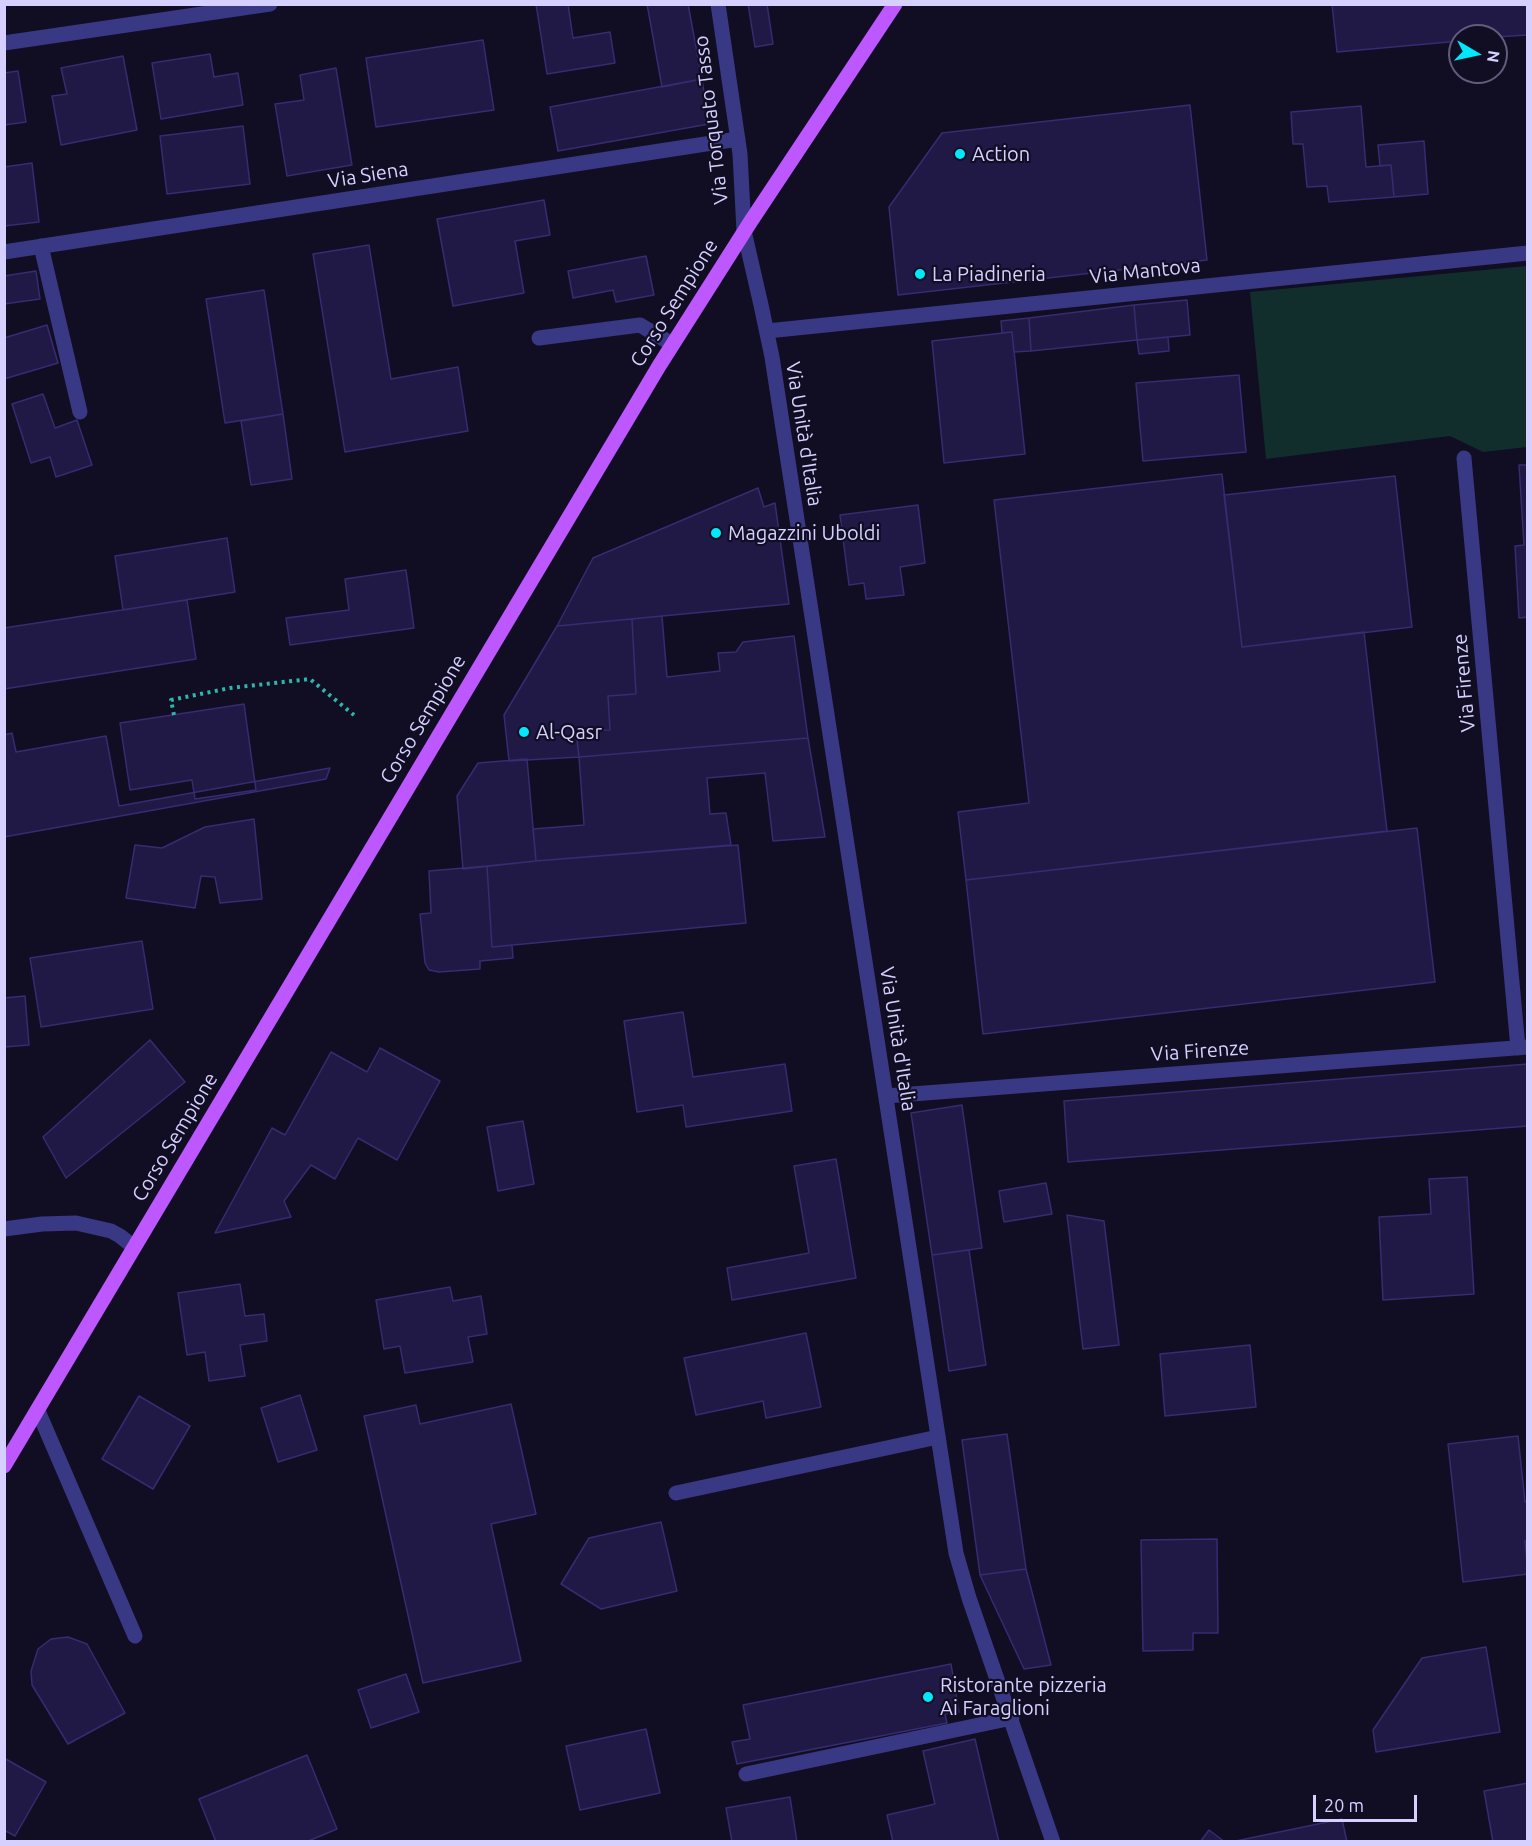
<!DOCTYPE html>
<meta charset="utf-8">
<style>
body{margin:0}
#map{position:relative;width:1532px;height:1846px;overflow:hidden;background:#110e24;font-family:Ubuntu,sans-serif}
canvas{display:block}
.frame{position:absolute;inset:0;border:6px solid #d5d0ff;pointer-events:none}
.north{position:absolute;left:1448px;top:24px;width:60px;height:60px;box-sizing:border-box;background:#110e24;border:2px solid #5f5c7c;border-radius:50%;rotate:99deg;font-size:16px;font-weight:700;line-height:24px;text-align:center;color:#d5d0ff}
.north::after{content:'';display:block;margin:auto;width:21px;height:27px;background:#00e8fb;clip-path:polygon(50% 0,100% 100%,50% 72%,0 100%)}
.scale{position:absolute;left:1313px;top:1795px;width:104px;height:27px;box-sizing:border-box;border:3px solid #d5d0ff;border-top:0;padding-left:8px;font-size:18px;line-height:21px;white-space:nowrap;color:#d5d0ff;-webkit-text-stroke:4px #110e24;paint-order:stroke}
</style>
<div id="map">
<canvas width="1532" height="1846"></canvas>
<div class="frame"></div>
<div class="north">N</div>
<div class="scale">20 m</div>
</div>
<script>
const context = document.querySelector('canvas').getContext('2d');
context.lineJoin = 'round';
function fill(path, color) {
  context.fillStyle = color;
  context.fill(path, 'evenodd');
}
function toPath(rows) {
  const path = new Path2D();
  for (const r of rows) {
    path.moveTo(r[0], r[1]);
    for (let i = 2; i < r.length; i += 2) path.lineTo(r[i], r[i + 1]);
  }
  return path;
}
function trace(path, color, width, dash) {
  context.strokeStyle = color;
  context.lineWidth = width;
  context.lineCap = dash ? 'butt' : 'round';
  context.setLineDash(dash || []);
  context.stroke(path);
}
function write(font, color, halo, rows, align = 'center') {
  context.font = font + ' Ubuntu,sans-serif';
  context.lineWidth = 4.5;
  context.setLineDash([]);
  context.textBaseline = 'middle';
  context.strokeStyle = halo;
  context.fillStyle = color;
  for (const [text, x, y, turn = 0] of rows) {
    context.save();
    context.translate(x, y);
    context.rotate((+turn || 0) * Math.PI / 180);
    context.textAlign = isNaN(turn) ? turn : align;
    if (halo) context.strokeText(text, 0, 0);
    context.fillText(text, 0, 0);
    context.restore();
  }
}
const green = toPath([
 [1527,266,1527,447,1483,452,1450,436,1266,459,1250,292]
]);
const building = toPath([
 [536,4,568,4,573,38,610,32,615,63,547,74,536,4],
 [647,4,688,4,702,79,662,87,647,4],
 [748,4,767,4,773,44,755,47,748,4],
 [1332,4,1528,4,1528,35,1496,37,1496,36,1460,36,1460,41,1337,52,1332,4],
 [483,40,494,110,376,127,366,58,483,40],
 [210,54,214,77,238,73,243,105,161,119,152,63,210,54],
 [123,56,137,130,61,145,52,96,67,94,61,68,123,56],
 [336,68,352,165,287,176,275,104,304,100,300,75,336,68],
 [18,71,26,122,4,125,4,73,18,71],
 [702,79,709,124,558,151,550,107,702,79],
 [1190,105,1207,260,898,295,889,207,942,133,1190,105],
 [1361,106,1366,167,1391,165,1394,197,1329,202,1327,186,1307,187,1303,144,1293,144,1291,112,1361,106],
 [243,126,250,184,167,194,160,136,243,126],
 [1424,141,1428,194,1394,197,1391,165,1380,166,1378,145,1424,141],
 [32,163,39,222,4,226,4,167,32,163],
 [544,200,550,235,515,241,524,293,453,306,437,219,544,200],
 [369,245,391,379,458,367,468,431,345,452,313,254,369,245],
 [646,256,654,295,616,302,613,290,573,298,568,271,646,256],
 [36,271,40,299,4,304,4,276,36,271],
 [264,290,283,414,225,423,206,299,264,290],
 [1187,300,1190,335,1137,340,1134,305,1187,300],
 [1134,305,1137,340,1031,351,1029,318,1134,305],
 [1029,318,1031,351,1014,352,1012,332,1002,333,1001,321,1029,318],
 [47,325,58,363,4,379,4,338,47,325],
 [1012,332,1025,454,944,463,932,341,1012,332],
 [1168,337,1169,351,1139,354,1137,340,1168,337],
 [1239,375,1246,452,1143,461,1136,383,1239,375],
 [43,394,55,428,77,420,92,465,56,477,50,457,31,463,12,404,43,394],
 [283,414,292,479,251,485,241,421,283,414],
 [1519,465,1528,465,1528,617,1519,618,1515,546,1524,545,1519,465],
 [1222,474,1242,647,1364,632,1387,831,966,880,958,812,1029,803,994,500,1222,474],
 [1395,476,1412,627,1242,647,1224,495,1395,476],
 [758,488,764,507,775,503,789,604,557,626,593,558,758,488],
 [918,505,925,563,900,567,904,595,866,599,864,583,849,585,840,515,918,505],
 [227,538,235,592,123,610,115,556,227,538],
 [406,570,414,628,290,645,286,618,349,610,345,579,406,570],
 [187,600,196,659,4,689,4,628,187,600],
 [662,616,667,677,720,671,718,653,736,652,743,642,794,636,808,738,579,757,576,731,610,730,608,696,636,694,632,619,662,616],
 [632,619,636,694,608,696,610,730,576,731,579,757,509,761,504,715,557,626,632,619],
 [244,704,256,790,195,799,192,780,130,790,120,723,244,704],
 [12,733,16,752,106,736,119,806,330,768,326,779,4,837,4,735,12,733],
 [808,738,825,837,773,841,765,773,707,778,710,814,726,813,731,845,536,861,533,829,584,825,579,757,808,738],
 [527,759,536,861,463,869,457,796,478,763,527,759],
 [254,819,262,899,220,903,215,877,201,876,195,908,126,898,135,845,162,848,205,827,254,819],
 [1417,828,1435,982,983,1034,966,880,1417,828],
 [738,845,746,923,492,947,487,866,536,861,738,845],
 [487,866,492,947,512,945,513,958,480,961,480,969,439,972,429,970,425,963,420,914,431,913,429,871,487,866],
 [142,941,153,1009,41,1027,30,958,142,941],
 [25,996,29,1045,4,1047,4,998,25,996],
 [683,1012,693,1077,785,1064,792,1111,686,1127,683,1105,637,1112,624,1021,683,1012],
 [150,1040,185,1082,66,1178,43,1137,150,1040],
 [380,1048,440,1081,397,1160,358,1138,335,1179,311,1165,284,1201,291,1217,215,1233,272,1128,285,1135,331,1052,367,1072,380,1048],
 [1528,1064,1528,1126,1068,1162,1064,1101,1528,1064],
 [962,1105,982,1248,932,1255,911,1113,962,1105],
 [523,1121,534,1184,498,1191,487,1127,523,1121],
 [836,1159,856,1278,732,1300,727,1268,809,1253,794,1166,836,1159],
 [1467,1177,1474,1294,1383,1300,1379,1217,1431,1214,1429,1179,1467,1177],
 [1046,1183,1052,1214,1004,1222,999,1191,1046,1183],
 [1067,1215,1104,1221,1119,1345,1083,1349,1067,1215],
 [969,1250,986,1365,949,1371,932,1255,969,1250],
 [240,1284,245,1316,264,1314,267,1341,240,1345,245,1376,209,1381,205,1352,187,1355,178,1293,240,1284],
 [450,1287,453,1301,481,1296,487,1334,468,1337,473,1362,405,1373,400,1346,384,1349,376,1300,450,1287],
 [806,1333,821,1407,766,1418,763,1401,696,1415,684,1358,806,1333],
 [1250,1345,1256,1407,1165,1416,1160,1354,1250,1345],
 [300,1395,317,1450,278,1462,261,1408,300,1395],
 [139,1396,190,1426,153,1489,102,1459,139,1396],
 [511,1404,536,1514,491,1524,521,1661,423,1683,364,1416,416,1405,420,1424,511,1404],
 [1007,1434,1026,1569,980,1575,962,1440,1007,1434],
 [1518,1436,1525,1502,1528,1501,1528,1541,1525,1541,1528,1574,1463,1582,1448,1444,1518,1436],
 [661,1522,677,1591,601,1609,561,1584,589,1538,661,1522],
 [1217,1539,1218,1633,1193,1633,1193,1650,1143,1651,1141,1540,1217,1539],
 [1026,1569,1051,1665,1024,1669,980,1575,1026,1569],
 [68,1637,87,1644,125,1713,68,1744,32,1685,31,1671,38,1649,51,1639,68,1637],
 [1486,1647,1500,1732,1376,1752,1373,1730,1422,1658,1486,1647],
 [951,1664,959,1712,945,1714,947,1723,737,1764,732,1742,750,1739,743,1705,951,1664],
 [406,1674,419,1712,371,1728,358,1690,406,1674],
 [646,1729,660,1793,580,1810,566,1746,646,1729],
 [975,1739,999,1842,893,1842,887,1815,935,1804,923,1751,975,1739],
 [307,1755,337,1829,306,1842,216,1842,199,1799,307,1755],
 [4,1758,46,1782,15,1836,4,1830,4,1758],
 [1528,1783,1528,1842,1493,1842,1484,1791,1528,1783],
 [790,1797,797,1842,732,1842,726,1808,790,1797],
 [1342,1819,1347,1842,1231,1842,1342,1819],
 [1209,1830,1225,1842,1200,1842,1209,1830]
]);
const path = toPath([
 [174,715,171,700,230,688,310,679,354,715]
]);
const service = toPath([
 [41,246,80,412],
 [539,338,640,325,672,344],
 [38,1411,135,1636],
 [676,1493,938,1437],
 [746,1774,1012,1718]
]);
const minor = toPath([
 [718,4,740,154,744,231],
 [4,43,270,4],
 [4,252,738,139],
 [767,331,1528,253],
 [1464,458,1518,1048],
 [886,1096,1528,1047],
 [4,1229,42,1224,76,1223,111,1231,120,1236,134,1247]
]);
const tertiary = toPath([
 [744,231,761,305,772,357,956,1553,969,1598,1053,1842]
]);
const primary = toPath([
 [4,1466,659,366,751,221,895,4]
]);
const markers = [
 [960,154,6,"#00e8fb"],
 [920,274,6,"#00e8fb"],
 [716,533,6,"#00e8fb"],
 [524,732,6,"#00e8fb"],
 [928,1697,6,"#00e8fb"]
];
const streetNames = [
 ["Via Torquato Tasso",711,120,-97],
 ["Via Siena",368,175,-9],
 ["Via Mantova",1145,271,-6],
 ["Corso Sempione",674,303,-58],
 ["Via Unità d'Italia",804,434,81],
 ["Via Firenze",1464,683,-95],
 ["Corso Sempione",423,719,-59],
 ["Via Unità d'Italia",898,1039,81],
 ["Via Firenze",1200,1051,-4],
 ["Corso Sempione",175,1137,-59]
];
const poiNames = [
 ["Action",972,154],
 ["La Piadineria",932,274],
 ["Magazzini Uboldi",728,533],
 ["Al-Qasr",536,732],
 ["Ristorante pizzeria",940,1685],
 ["Ai Faraglioni",940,1708]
];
fill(green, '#112e2c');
fill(building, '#211945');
trace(building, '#372b71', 1.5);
trace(path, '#2cb7ac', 4, [3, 4.5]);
trace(service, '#393884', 15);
trace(minor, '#393884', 15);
trace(tertiary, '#393884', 15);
trace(primary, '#bd57ff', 15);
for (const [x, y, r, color] of markers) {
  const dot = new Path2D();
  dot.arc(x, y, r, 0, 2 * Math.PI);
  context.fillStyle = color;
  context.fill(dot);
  trace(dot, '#110e24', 2);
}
write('20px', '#d5d0ff', '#110e24', streetNames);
write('20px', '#d5d0ff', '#110e24', poiNames, 'left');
</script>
